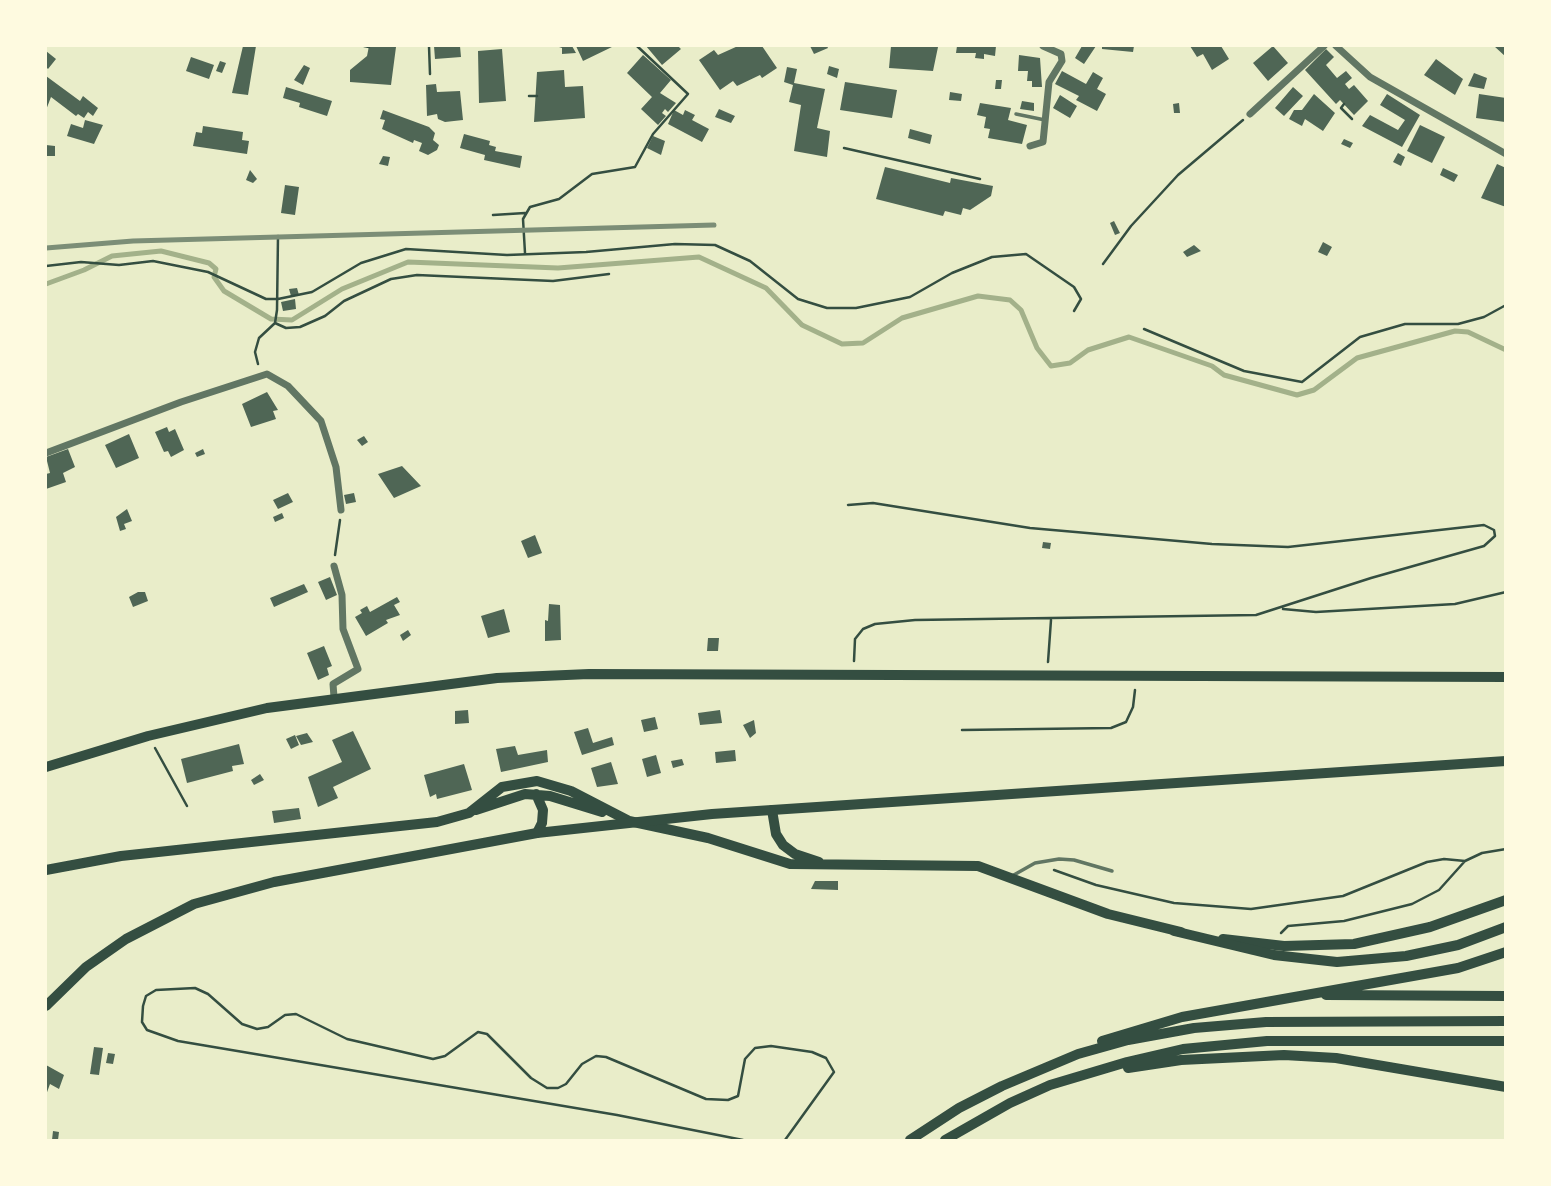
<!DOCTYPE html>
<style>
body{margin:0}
#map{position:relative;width:1551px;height:1186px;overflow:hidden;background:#e9edc9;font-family:"Work Sans",sans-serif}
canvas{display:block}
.frame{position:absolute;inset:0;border:47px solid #fefae0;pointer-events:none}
</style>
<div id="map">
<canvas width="1551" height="1186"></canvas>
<div class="frame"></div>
</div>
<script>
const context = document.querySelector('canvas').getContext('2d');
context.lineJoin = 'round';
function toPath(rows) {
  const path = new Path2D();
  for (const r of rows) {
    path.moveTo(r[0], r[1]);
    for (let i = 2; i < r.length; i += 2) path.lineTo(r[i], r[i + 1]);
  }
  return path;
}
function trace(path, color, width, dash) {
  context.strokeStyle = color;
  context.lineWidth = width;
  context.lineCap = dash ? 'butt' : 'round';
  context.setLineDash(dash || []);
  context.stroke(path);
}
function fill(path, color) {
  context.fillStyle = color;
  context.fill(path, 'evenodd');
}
const stream = toPath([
 [46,284,84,270,112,256,161,251,209,263,216,269,214,277,224,291,271,319,292,320,342,289,408,262,558,268,699,257,766,288,802,325,842,344,863,343,902,318,978,296,1010,300,1021,310,1037,348,1051,366,1070,363,1088,350,1129,337,1212,366,1224,375,1297,395,1314,390,1357,358,1455,331,1468,332,1506,350]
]);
const building = toPath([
 [243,46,256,46,248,95,232,93],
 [369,46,396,47,391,85,350,82,350,70,367,56],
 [434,46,460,46,461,57,435,59],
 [556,46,572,46,576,53,562,54,562,48],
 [576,46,614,46,583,61],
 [646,46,678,46,681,49,662,65],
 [738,46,762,46,777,68,762,78,760,75,737,86,733,81,720,90,699,60,714,50,718,55],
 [810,46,827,46,828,48,814,54],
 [891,46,938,47,933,71,889,68],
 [957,46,996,46,995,56,984,54,984,59,975,58,976,53,956,53],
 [1082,46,1096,46,1084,64,1075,58],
 [1102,46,1134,46,1133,52,1102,49],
 [1190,46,1221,46,1229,59,1212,70,1203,54,1197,57],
 [1273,46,1288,63,1268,81,1253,63],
 [1494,46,1506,46,1506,57],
 [502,49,506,101,479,103,478,51],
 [1326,49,1334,57,1326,65,1337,78,1346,71,1352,78,1345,84,1349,89,1354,85,1368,101,1354,115,1340,100,1336,104,1305,70],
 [46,51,56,59,48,69,46,67],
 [643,55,671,80,660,93,676,103,668,112,665,109,662,113,666,116,658,125,641,109,652,97,627,73],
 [1019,55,1040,58,1042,87,1032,87,1032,81,1027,81,1028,71,1018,71],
 [191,57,214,65,209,79,186,71],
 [1436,59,1463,79,1455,95,1424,75],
 [220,61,226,63,222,73,216,71],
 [304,65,310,68,303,85,294,80],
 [829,66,839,69,837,78,827,74],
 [787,67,797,69,794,83,825,89,817,128,830,131,827,157,794,151,801,105,789,102,793,85,784,82],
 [564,70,565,87,583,86,585,118,534,122,537,72],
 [1062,71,1086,84,1093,72,1103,78,1097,89,1106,94,1097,111,1076,100,1079,96,1055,84],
 [1474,73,1487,78,1484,89,1468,86],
 [46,76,80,101,83,96,98,108,93,116,88,112,84,118,78,114,76,116,51,97,46,110],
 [996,80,1002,80,1001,89,995,89],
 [845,82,897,90,892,118,840,110],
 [436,84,437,92,460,91,463,120,445,122,438,119,437,114,427,116,426,85],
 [286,87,332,101,327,116,299,107,300,103,283,98],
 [1293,87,1303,96,1284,116,1275,108],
 [950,92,962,94,961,101,949,100],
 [1314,94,1335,113,1323,131,1305,119,1302,126,1289,119,1294,110,1302,110],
 [1387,94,1420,115,1402,147,1362,126,1370,115,1398,130,1405,120,1380,105],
 [1479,94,1506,98,1505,122,1476,118],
 [1060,95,1077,106,1070,118,1053,108],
 [1022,101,1034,103,1034,111,1020,109],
 [980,103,1011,108,1008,120,1027,125,1022,144,988,138,990,129,984,128,986,117,977,115],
 [1179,103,1180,113,1174,113,1173,104],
 [719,109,735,116,731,123,715,117],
 [383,110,429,127,435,133,433,140,439,145,437,150,428,155,419,151,422,143,414,140,413,143,382,129,385,120,380,119],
 [674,110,683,115,685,110,695,115,692,120,709,129,702,142,668,124],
 [85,120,103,125,94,144,67,136,71,124,83,128],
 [1420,125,1445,137,1432,163,1407,151],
 [203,126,243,132,242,140,249,141,247,154,193,146,196,132,202,133],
 [910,129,932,135,930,144,908,138],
 [464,134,490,141,489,145,496,147,495,151,522,156,520,168,484,160,485,155,460,148],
 [653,136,665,141,661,155,647,148],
 [1344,139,1353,143,1350,148,1341,144],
 [46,145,55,146,55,156,46,156],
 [1398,153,1405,157,1401,166,1393,162],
 [383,156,390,157,388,166,379,164],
 [1497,164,1506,168,1506,207,1481,198],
 [885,167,950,183,951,178,993,186,991,196,970,210,963,208,961,215,945,211,943,216,876,199],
 [1443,168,1458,175,1454,182,1440,175],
 [250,170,257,179,253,183,246,180],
 [285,185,299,187,295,215,281,213],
 [1114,221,1120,233,1115,235,1110,223],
 [1323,242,1332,247,1327,256,1318,252],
 [1194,245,1201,251,1187,257,1183,252],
 [297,288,299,295,291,296,289,289],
 [295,299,296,309,283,311,281,302],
 [267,392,278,410,273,411,276,419,251,427,242,404],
 [167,427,169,432,175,429,184,450,171,457,168,451,164,452,155,432],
 [129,434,139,458,116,468,105,445],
 [364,436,368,442,362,446,357,440],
 [68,449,75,467,63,473,66,482,46,489,46,474,50,473,46,457],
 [203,449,205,454,197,457,195,453],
 [402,466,421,486,394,498,378,474],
 [288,493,293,502,278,509,273,500],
 [354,493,356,502,346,504,344,495],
 [127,509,132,521,124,524,126,529,120,531,116,517],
 [282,513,284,518,275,522,273,517],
 [535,535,542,553,528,558,521,541],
 [1043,542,1051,543,1050,549,1042,548],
 [330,577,337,595,326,600,318,582],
 [304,584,308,592,274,607,270,598],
 [138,592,145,592,148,601,133,607,129,597],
 [397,597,400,602,394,605,400,615,386,620,388,623,366,636,355,617,362,613,360,610,367,606,370,612],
 [549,604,560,605,561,640,545,641,545,620,548,621],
 [504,609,510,632,488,638,481,616],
 [408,630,411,635,403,641,400,635],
 [708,638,719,638,718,651,707,651],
 [324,646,332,666,327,668,329,675,318,680,307,653],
 [468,710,469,723,455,724,455,711],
 [720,710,722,723,700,725,698,713],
 [655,717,658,729,644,732,641,720],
 [754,720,756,733,750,738,743,725],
 [588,728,593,743,612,737,614,745,582,755,574,732],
 [353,731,371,769,333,787,338,798,318,807,308,777,342,762,332,740],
 [307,733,313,742,301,745,296,736],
 [295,735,299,745,291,749,286,739],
 [239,744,244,764,232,766,233,771,187,783,181,759],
 [515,746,518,755,547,750,548,762,501,772,496,749],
 [735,750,736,761,716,763,715,752],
 [656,755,661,773,647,777,642,759],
 [682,759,684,765,673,768,671,761],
 [611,762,618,784,597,787,591,768],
 [464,764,472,790,437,799,436,794,430,797,424,775],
 [260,774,264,780,254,785,251,780],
 [299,808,301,819,274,823,272,811],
 [815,881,838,881,838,890,811,889],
 [94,1047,103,1048,99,1075,90,1074],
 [108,1053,115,1054,113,1064,106,1063],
 [46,1065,64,1075,59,1089,50,1084,46,1095],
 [53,1131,59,1132,58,1140,52,1140]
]);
const path = toPath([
 [364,46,369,47],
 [429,46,430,74],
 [529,96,537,96],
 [1344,104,1341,108,1352,119],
 [844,148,980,179],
 [493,215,525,213],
 [525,253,523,219,530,207,559,199,592,174,635,167,653,134,688,94,637,46],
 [1103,264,1131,226,1178,175,1243,120],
 [46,266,81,262,119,265,153,261,208,272,266,299,278,299,312,292,361,263,406,249,507,255,586,252,675,244,715,245,750,261,798,299,827,308,856,308,910,297,952,273,992,257,1026,254,1074,287,1081,299,1074,311],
 [275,323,286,328,300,327,325,316,344,301,391,279,417,275,553,281,609,274],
 [1144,329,1244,371,1302,382,1360,337,1405,324,1458,324,1484,317,1506,305],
 [258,364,255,352,259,338,275,323,277,310,278,236],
 [848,505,873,503,1030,528,1212,544,1288,547,1484,525,1494,530,1495,536,1484,546,1371,578,1256,615,915,620,875,624,863,629,855,639,854,661],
 [335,555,340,520],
 [1283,609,1316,612,1455,604,1506,592],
 [1048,662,1051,620],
 [962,730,1111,728,1126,722,1133,707,1135,690],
 [155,748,187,806],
 [1054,870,1096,885,1174,903,1251,909,1343,896,1427,862,1444,859,1465,861],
 [1281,933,1288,926,1344,921,1412,904,1439,890,1465,861,1482,853,1506,849],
 [743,1140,617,1115,178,1041,147,1030,142,1022,143,1006,146,996,156,990,195,988,208,994,242,1024,257,1029,268,1027,285,1015,296,1014,347,1039,433,1059,445,1056,478,1032,487,1034,531,1078,547,1088,558,1088,566,1084,582,1064,596,1056,606,1057,706,1099,728,1100,738,1096,745,1059,755,1048,771,1046,812,1052,826,1058,834,1072,785,1140]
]);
const service = toPath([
 [1016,114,1045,120],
 [1012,876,1035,863,1059,859,1074,860,1112,871]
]);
const minor = toPath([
 [1336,46,1370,77,1506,154],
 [1250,114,1324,46],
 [1030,146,1043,142,1049,82,1062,61,1061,54,1043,46],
 [46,453,181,402,267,374,288,386,321,421,336,467,341,510],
 [334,697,333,684,358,669,343,629,342,595,334,566]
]);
const secondary = toPath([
 [536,794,543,810,542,823,537,833],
 [476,810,525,794,550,796,602,812],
 [772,810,776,834,783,845,795,854,819,862],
 [46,870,121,856,437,822,469,813,502,787,537,781,571,791,629,821,708,838,790,864,978,866,1108,914,1181,932],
 [1223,939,1284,946,1354,944,1430,927,1506,900]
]);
const primary = toPath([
 [46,767,148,736,267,708,497,678,589,674,1506,677],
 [46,1006,86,967,126,939,194,904,274,882,537,833,712,814,1506,761]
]);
const trunk = toPath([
 [1174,931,1274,955,1337,962,1406,956,1458,945,1506,927],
 [1326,995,1506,996],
 [1102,1041,1182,1017,1458,968,1506,952],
 [1128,1068,1181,1060,1284,1055,1336,1058,1506,1087],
 [910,1140,959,1108,1002,1086,1078,1054,1128,1040,1194,1028,1266,1022,1506,1021],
 [945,1140,1010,1103,1050,1085,1127,1062,1183,1049,1267,1041,1506,1041]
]);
const rail = toPath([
 [46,248,133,241,714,225]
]);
trace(stream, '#a3b18a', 5);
fill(building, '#4f6655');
trace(path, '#344e41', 2.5);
trace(service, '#617663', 3.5);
trace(minor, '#617663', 7);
trace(secondary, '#344e41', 10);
trace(primary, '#344e41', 10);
trace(trunk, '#344e41', 10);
trace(rail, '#7c8e77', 5);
</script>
